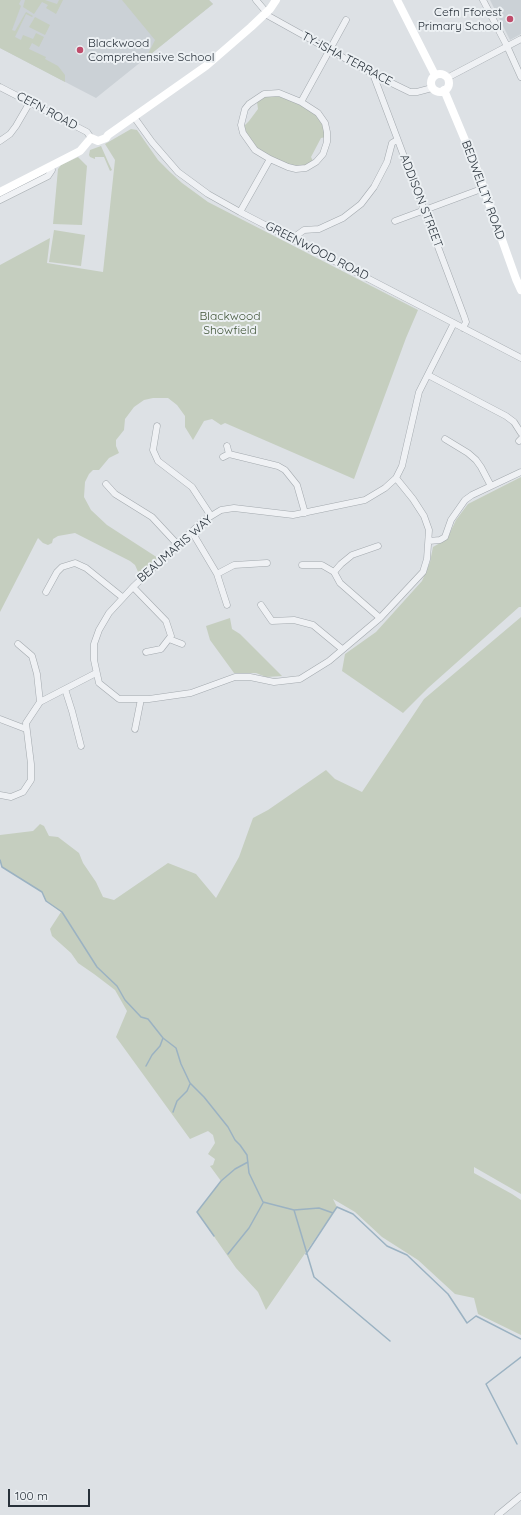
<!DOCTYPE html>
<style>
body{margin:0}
#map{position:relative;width:521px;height:1515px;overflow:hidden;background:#dde1e5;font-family:Quicksand,sans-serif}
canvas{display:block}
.scale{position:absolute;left:8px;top:1489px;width:82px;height:18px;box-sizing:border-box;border:2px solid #28313a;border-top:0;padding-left:5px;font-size:12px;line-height:14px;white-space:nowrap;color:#28313a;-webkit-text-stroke:3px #ecf0f3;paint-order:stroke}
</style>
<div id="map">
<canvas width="521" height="1515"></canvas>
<div class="scale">100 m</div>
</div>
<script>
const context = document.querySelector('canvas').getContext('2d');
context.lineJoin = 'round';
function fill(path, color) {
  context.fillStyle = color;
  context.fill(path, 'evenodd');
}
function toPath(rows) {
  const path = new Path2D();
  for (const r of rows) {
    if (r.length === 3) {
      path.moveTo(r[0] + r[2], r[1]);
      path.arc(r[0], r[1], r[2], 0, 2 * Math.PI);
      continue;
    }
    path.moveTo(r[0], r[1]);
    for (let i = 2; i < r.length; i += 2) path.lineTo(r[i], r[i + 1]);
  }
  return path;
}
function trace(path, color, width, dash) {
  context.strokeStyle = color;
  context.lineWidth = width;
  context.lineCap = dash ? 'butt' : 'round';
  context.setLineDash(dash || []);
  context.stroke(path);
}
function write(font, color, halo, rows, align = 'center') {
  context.font = font + ' Quicksand,sans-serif';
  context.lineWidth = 4;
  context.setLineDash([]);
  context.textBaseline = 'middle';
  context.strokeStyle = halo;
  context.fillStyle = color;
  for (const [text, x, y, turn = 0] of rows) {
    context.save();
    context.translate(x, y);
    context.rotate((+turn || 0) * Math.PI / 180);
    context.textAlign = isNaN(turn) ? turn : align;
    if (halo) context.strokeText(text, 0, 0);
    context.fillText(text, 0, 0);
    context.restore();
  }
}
const built = toPath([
 [0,0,209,0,213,4,96,98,0,48],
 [490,0,521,0,521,34,510,40]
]);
const green = toPath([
 [0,0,21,0,19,4,21,6,12,30,15,31,26,12,33,16,32,17,26,14,15,37,21,40,23,35,33,39,36,33,44,37,39,47,32,43,29,49,46,57,45,59,58,66,65,75,65,82,0,48],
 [25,0,45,0,57,4,59,0,63,0,56,14,46,8,48,5,42,2,34,14,23,7],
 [122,0,209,0,213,4,146,58,155,40],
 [35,17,50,25,45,35,29,27],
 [272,95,281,96,299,104,317,115,322,121,326,137,321,138,311,157,313,161,305,165,295,167,285,163,257,149,246,136,244,126,249,121,258,109,257,102,263,97],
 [131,129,137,130,158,160,170,172,182,183,208,202,418,310,406,338,354,479,225,423,221,425,212,419,204,421,193,440,185,427,185,416,177,405,168,398,153,398,144,400,134,407,125,419,124,430,116,440,116,446,119,453,109,458,99,470,93,470,89,474,85,482,84,497,91,510,107,525,158,558,139,574,135,565,130,561,75,533,58,536,53,539,52,543,48,545,43,543,38,538,0,612,0,265,50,238,47,263,103,272,115,160,105,144],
 [101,146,109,164,112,170,110,171,104,157,95,157,95,159,90,157,89,155,90,150],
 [78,157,87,166,82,225,53,224,58,169,61,165],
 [54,230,85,235,81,266,49,262],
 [521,477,521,607,519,607,428,688,403,713,342,671,345,654,376,632,422,581,430,562,433,547,447,539,456,520,468,504],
 [521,617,521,1194,474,1167,474,1173,512,1194,521,1200,521,1335,478,1314,474,1298,455,1294,418,1260,382,1237,355,1212,333,1199,337,1207,266,1310,258,1292,236,1268,197,1212,221,1181,210,1166,213,1165,215,1159,208,1154,215,1143,213,1135,208,1131,190,1139,116,1037,127,1011,115,990,94,974,78,963,71,953,52,936,50,929,61,912,46,901,42,892,2,867,0,860,0,835,33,831,40,824,44,826,49,836,58,837,79,853,83,863,96,882,103,897,114,900,168,863,196,874,216,898,239,857,253,818,268,810,326,770,335,779,362,792,424,699],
 [230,618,232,629,240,634,282,676,266,677,256,673,234,673,210,640,206,626]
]);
const stream = toPath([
 [0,860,2,867,42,892,46,901,62,912,97,967,117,986,125,1000,141,1017,148,1019,163,1038,176,1048,181,1064,190,1083,204,1097,228,1127,235,1140,240,1145,247,1155,249,1173,263,1202,294,1210,319,1208,333,1213,337,1207,353,1214,387,1246,407,1255,448,1294,467,1323,476,1316,521,1339],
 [146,1066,152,1055,160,1046,163,1038],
 [173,1112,177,1101,187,1091,190,1084],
 [294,1210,314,1277,390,1341],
 [214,1236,197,1212,221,1181,235,1169,248,1162],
 [228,1254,249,1228,263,1203],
 [306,1254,333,1213],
 [517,1444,486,1384,521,1357]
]);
const street = toPath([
 [256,0,267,13],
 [483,0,507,46,521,77],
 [265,14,373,74,410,92,417,92,432,88],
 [373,74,464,316,466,322,463,328],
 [447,78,521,39],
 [0,87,87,132,91,138],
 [301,102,279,93,264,94,249,104,245,109,241,125,243,133,255,150,270,159,288,167,296,169,306,168,316,162,323,154,327,142,327,132,325,123,318,113,301,102,346,20],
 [134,117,152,142,178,172,208,194,240,212,521,358],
 [0,141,10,134,16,126,30,102],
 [0,200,48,176,52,170,51,166],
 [240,212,270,159],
 [395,221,484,188],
 [293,238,304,230,319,229,343,218,361,204,374,187,387,162,392,143,397,140],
 [428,375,506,416,514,422,521,433],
 [157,426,153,450,158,461,192,487,211,516],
 [445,439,468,453,476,460,481,467,491,486],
 [519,441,521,439],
 [227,446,229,454],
 [223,457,229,454,278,466,285,470,297,485,305,513],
 [396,478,413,499,424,516,429,530,427,559,423,572,380,618,329,661,300,679,274,682,250,677,235,677,191,693,149,699,119,699,99,683,94,660,94,644,99,630,109,613,133,587,203,521,221,510,234,508,293,515,365,500,385,488,396,478,402,466,419,392,454,323],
 [106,484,115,494,152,517,178,545],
 [192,532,217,574,227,605],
 [429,541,440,540,445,537,451,520,465,500,472,495,521,472],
 [302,565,322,565,334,572,340,583,380,618],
 [334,572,341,564,352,555,378,546],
 [217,574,234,565,267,563],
 [133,587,166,621,171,636,161,649,146,652],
 [46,592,57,572,62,567,75,563,86,568,122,597],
 [261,605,272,621,294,620,313,625,342,649],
 [169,639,182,644],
 [18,644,32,656,37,674,40,702],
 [65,689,72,711,81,746],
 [0,719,26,729],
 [135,729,141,699],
 [0,795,11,797,23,792,31,780,31,764,26,723,40,702,96,673],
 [498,1515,521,1496]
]);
const secondary = toPath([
 [397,0,435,75],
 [440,83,9],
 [444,90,475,164,516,279,521,290],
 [91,138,98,141,106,138,108,135,206,66,251,27,270,9,276,0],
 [0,192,80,151,91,138]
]);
const markers = [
 [510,19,4,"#c04c6b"],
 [80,50,4,"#c04c6b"]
];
const poiNames = [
 ["Cefn Fforest",502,12],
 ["Primary School",502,26],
 ["Blackwood",88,43,"left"],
 ["Comprehensive School",88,57,"left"]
];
const streetNames = [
 ["TY-ISHA TERRACE",347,59,28],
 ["CEFN ROAD",47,111,28],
 ["BEDWELLTY ROAD",483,190,70],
 ["ADDISON STREET",421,201,69],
 ["GREENWOOD ROAD",317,251,27],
 ["BEAUMARIS WAY",175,549,-41]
];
const parkNames = [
 ["Blackwood",230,316],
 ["Showfield",230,330]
];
fill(built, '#cbd1d6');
fill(green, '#c5cebf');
trace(stream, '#9bb2c2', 1.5);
trace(street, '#a3a9ae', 7);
trace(street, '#eff1f4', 6);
trace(secondary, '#fff', 8);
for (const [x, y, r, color] of markers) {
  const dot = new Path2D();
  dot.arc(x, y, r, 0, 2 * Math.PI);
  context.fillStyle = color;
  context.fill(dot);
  trace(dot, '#ecf0f3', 1.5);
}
write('12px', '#28313a', '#ecf0f3', poiNames, 'right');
write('12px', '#28313a', '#ecf0f3', streetNames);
write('12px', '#405537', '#ecf0f3', parkNames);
</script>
